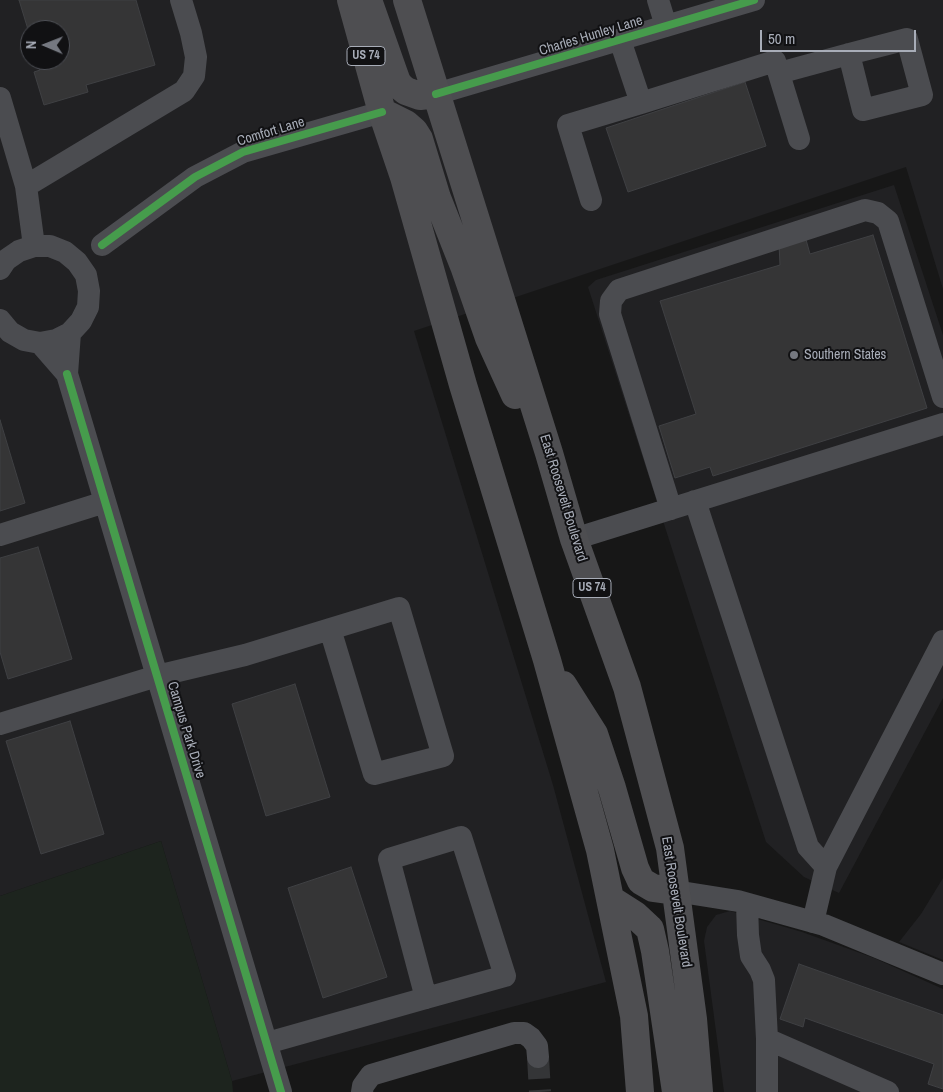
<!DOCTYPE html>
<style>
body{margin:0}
#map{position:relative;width:943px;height:1092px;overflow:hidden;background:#171717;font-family:"Archivo Narrow",sans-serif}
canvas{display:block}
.north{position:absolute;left:20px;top:20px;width:50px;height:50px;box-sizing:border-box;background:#111113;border:1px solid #4d4f55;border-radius:50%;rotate:271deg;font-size:14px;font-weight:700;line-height:20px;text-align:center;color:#a8adb8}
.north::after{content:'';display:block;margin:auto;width:18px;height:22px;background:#757880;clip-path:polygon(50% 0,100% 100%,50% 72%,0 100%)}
.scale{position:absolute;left:760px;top:30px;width:156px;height:22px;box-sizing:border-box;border:2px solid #a8adb8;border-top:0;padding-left:6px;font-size:15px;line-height:18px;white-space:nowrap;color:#a8adb8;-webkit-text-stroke:4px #111113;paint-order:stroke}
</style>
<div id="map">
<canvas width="943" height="1092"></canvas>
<div class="north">N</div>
<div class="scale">50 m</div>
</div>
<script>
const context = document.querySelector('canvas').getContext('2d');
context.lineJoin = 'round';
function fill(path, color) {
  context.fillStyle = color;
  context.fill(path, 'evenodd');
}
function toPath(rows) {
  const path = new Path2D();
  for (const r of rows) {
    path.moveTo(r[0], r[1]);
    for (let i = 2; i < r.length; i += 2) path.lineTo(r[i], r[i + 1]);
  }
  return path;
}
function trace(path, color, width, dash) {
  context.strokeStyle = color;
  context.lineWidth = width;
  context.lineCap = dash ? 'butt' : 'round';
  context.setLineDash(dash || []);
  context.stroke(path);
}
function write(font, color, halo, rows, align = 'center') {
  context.font = font + ' "Archivo Narrow",sans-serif';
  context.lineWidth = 4;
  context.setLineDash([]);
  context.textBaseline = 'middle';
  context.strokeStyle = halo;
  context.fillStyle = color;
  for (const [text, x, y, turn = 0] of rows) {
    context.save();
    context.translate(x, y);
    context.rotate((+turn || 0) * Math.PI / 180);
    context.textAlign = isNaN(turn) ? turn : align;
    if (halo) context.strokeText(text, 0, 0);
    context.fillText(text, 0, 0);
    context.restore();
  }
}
const built = toPath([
 [0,0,943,0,943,289,906,167,414,331,553,785,606,982,232,1081,161,841,0,896],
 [30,30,60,30,60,60,30,60],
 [894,185,943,335,943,698,839,893,804,877,766,842,588,287,596,280],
 [943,878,943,960,899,942,921,914],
 [730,911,802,932,874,958,943,989,943,1092,724,1092,704,941,707,927,716,915]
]);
const green = toPath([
 [161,841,232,1081,233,1092,0,1092,0,896]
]);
const building = toPath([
 [19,0,136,0,155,65,86,85,88,92,44,105,34,72,40,70,37,60,60,60,60,30,30,30,30,36,19,0],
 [745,82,766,146,628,192,606,128,745,82],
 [873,235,927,408,713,476,710,467,675,478,659,426,696,414,660,301,780,265,779,244,805,236,810,254,873,235],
 [0,420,25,503,0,511,0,420],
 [38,547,72,659,8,679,0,652,0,558,38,547],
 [295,684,330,797,266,816,232,704,295,684],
 [70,721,104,834,41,854,6,741,70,721],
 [351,867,387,977,323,998,288,888,351,867],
 [799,964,943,1015,943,1089,928,1084,934,1064,805,1018,803,1027,780,1019,799,964]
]);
const minorTunnel = toPath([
 [538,1057,540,1092]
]);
const minor = toPath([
 [658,0,666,26],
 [620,40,641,103,775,61,799,139],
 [779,73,849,54,907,39,922,95,863,110,849,54],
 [436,94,754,0],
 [0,98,26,186,34,246],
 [26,186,184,91,194,76,196,57,191,33,181,0],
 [591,200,568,125,641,103],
 [102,245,195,177,243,152,382,112],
 [0,269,6,260,19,251,34,246,50,246,65,252,77,262,86,275,89,291,88,307,81,321,70,333,56,340,40,343,24,340,10,332,0,320],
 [40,343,67,374,70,333],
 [67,374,281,1092],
 [695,501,808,847,826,867],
 [671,509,610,314,611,301,619,290,865,210,878,213,888,221,943,397],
 [0,535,105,502],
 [574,539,943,424],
 [0,724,157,676,245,655,399,608,443,756,374,774,330,629],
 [675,891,738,901,824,925,943,974],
 [747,904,748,935,751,956,760,970,764,980,767,1039,767,1092],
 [813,922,826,867,943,641],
 [767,1039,888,1092],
 [267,1043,426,998,505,976,461,837,389,859,426,998],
 [362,1092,363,1086,371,1075,514,1033,524,1033,531,1038,537,1046,538,1057]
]);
const highway = toPath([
 [351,0,382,112,404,177,463,385,547,660,600,850,634,1016,640,1092],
 [368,0,393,71,397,82,401,87,406,91,420,96,436,94],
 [407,0,549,453,574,539,627,687,670,848,693,1019,699,1092],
 [382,112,406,124,414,131,419,139,437,198,464,266,489,338,515,395],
 [563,685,594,734,612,788,635,868,641,881,653,888,675,891],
 [610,899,635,915,650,929,655,951,676,1092]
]);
const cycleway = toPath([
 [436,94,754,0],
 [102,245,195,177,243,152,382,112],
 [67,374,281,1092]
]);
const markers = [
 [794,355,5,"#757880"]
];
const shields = [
 [366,56,38],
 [592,588,38]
];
const shieldNames = [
 ["US 74",366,56],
 ["US 74",592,588]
];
const streetNames = [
 ["Charles Hunley Lane",591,36,-17],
 ["Comfort Lane",271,132,-17],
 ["East Roosevelt Boulevard",563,498,73],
 ["Campus Park Drive",186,730,73],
 ["East Roosevelt Boulevard",676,902,81]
];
const poiNames = [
 ["Southern States",804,355]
];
fill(built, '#212123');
fill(green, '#1d241e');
fill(building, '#353536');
trace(building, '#3f4043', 1);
trace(minorTunnel, '#343537', 22, [22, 11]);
trace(minor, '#4b4c50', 22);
trace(highway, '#4e4e51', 28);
trace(cycleway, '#469c4c', 8);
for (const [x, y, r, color] of markers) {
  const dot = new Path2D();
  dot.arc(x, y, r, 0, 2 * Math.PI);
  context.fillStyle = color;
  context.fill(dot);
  trace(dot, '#111113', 2);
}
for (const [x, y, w] of shields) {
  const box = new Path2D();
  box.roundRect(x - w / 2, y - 9.5, w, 19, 4);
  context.fillStyle = '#111113';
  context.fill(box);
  trace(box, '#a8adb8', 1);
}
write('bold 12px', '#a8adb8', null, shieldNames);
write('14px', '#a8adb8', '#111113', streetNames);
write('14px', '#a8adb8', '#111113', poiNames, 'left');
</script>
